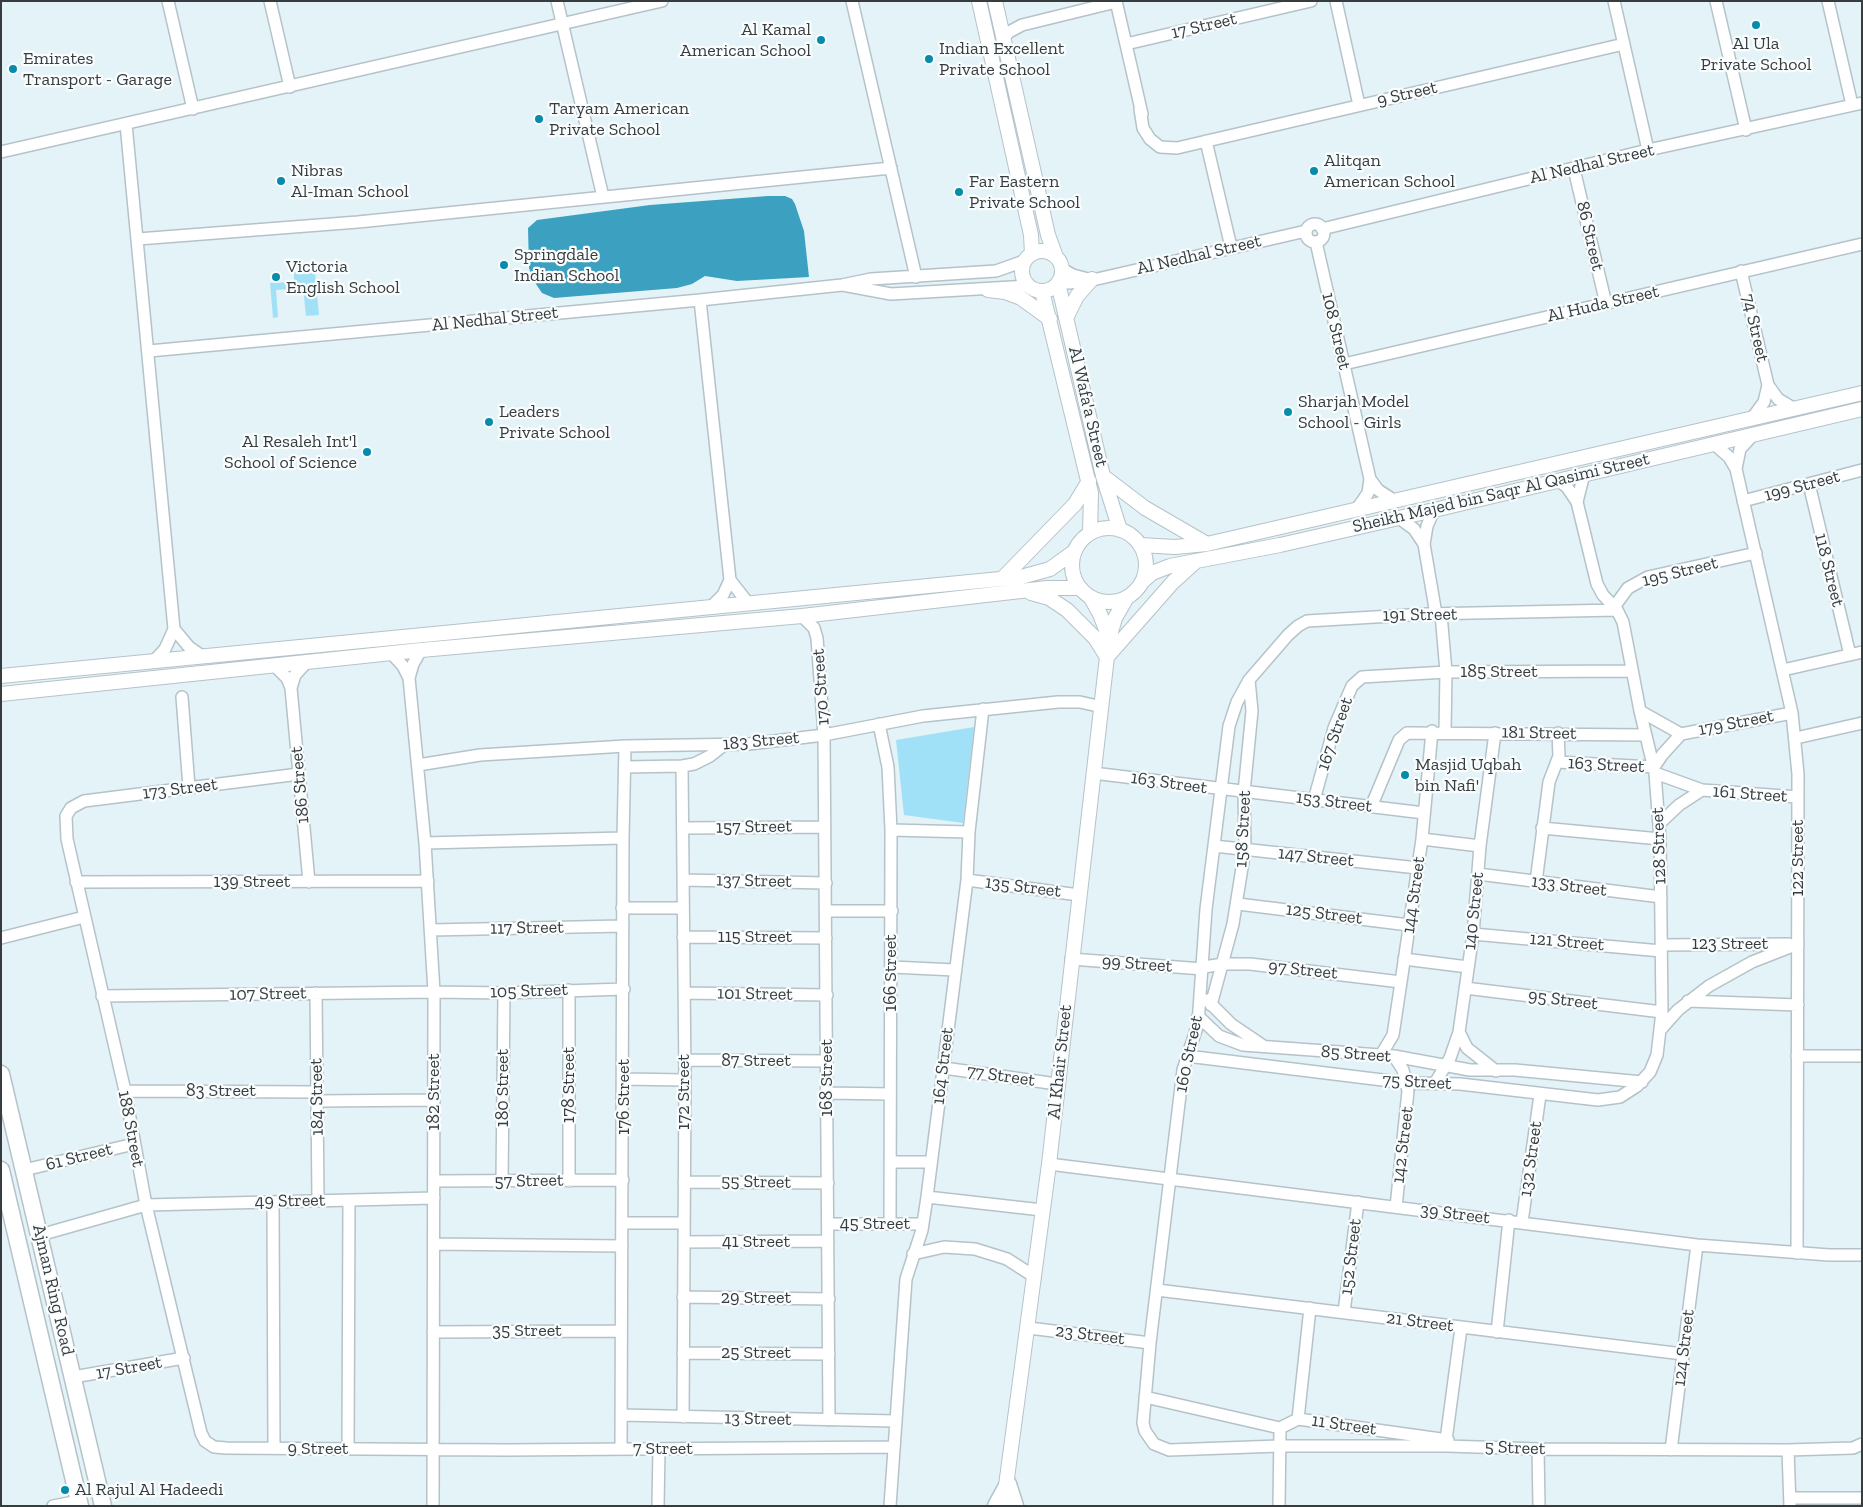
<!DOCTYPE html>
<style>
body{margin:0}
#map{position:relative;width:1863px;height:1507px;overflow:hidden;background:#e3f3f8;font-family:"Zilla Slab",serif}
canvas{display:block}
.frame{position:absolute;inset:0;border:2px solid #373d3f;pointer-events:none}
</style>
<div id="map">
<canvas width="1863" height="1507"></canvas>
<div class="frame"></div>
</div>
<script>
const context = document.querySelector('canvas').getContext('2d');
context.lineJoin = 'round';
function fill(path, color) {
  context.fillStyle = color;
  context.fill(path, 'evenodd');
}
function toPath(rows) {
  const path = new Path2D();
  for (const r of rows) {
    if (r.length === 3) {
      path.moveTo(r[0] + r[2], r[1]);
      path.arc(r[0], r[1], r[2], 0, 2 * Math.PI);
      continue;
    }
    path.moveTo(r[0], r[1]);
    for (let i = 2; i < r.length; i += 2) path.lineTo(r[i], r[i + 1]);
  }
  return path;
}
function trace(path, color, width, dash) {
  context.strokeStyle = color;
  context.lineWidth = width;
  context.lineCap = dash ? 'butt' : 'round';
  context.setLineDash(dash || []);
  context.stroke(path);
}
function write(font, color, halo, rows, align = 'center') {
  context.font = font + ' "Zilla Slab",serif';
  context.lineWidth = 4.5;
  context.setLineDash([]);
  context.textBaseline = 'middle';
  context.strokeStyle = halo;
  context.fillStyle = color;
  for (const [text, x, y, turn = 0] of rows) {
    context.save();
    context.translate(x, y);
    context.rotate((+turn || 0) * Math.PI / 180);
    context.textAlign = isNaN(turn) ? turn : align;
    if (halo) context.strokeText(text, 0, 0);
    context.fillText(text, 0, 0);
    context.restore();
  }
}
const green = toPath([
 [315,271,319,315,306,316,303,288,276,290,278,317,273,318,270,283,294,282,294,272],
 [974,727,963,823,904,815,896,740]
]);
const water = toPath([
 [768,196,785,196,792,199,795,204,804,231,809,277,737,281,705,276,692,284,677,288,554,298,542,293,534,281,529,268,528,228,537,220,650,205]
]);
const minor = toPath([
 [168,1,193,109],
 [270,1,290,87],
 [557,1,603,197],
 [852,1,916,277],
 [1116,1,1142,114],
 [1336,1,1359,105],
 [1614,1,1648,150],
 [1716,1,1746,130],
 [1828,1,1852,105],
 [1003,38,1009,32,1022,25,1116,2],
 [1126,44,1311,1],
 [1140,109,1143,128,1150,139,1160,147,1177,148,1624,44],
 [126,124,174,629,165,649,155,660],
 [1206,141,1231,247],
 [1,152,662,1],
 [1574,169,1606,304],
 [1315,233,9],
 [1322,229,1648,150,1862,103],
 [138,239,358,222,891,168],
 [1316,242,1370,479,1368,493,1356,510],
 [1062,269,1073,275,1088,279],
 [1741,271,1768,385,1778,399,1793,408],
 [1060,280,1068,283,1084,282,1306,231],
 [843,285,891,294,1029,286],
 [700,300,730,580,748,603],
 [149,351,700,300,842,285,871,279,996,271,1024,261],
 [1344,364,1862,244],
 [1753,417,1764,402,1768,385],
 [1753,435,1740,449,1736,469,1792,713,1798,774,1797,1253],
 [1713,443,1729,457,1736,469],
 [1370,479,1378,490,1395,501],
 [1557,480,1567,487,1577,502],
 [1809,484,1850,655],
 [1743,501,1862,470],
 [1434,510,1427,526,1424,544,1436,614],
 [1399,518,1414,529,1424,544],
 [711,607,723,595,730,580],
 [1614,607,1628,588,1648,577,1756,553],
 [1617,610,1426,614,1307,621,1298,626,1288,635,1249,680,1237,702,1229,726,1206,909,1198,1024,1183,1070,1150,1343,1143,1423,1145,1431,1154,1444,1169,1450,1279,1446,1447,1446,1538,1449,1788,1450,1853,1448,1862,1444],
 [1441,614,1446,672,1445,732],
 [802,616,814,628,817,638,824,735,829,1420],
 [174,629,189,647,202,656],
 [421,650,413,664,409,678,425,843,434,992,433,1506],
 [393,655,403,666,409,678],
 [276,667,287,678,291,688,309,882],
 [1783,670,1862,652],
 [291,688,295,675,305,664],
 [182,697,189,787],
 [1640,711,1681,734],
 [879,724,888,767,891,830,890,1224],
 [1681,734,1792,713],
 [1796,738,1862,723],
 [1557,762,1654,767,1662,755,1681,734],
 [418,765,480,755,625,746,749,744,824,735,923,716,1058,702,1080,702,1102,707],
 [682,766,685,1080,683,1417],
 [625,767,682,766,694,764,710,756,724,745],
 [1093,773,1424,813],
 [1655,773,1702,790,1798,797],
 [299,774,84,801,71,808,66,816,67,839,125,1091,146,1205,201,1433,205,1441,214,1447,226,1448,506,1450,894,1447],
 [1314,800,1334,728,1352,686,1362,677,1446,672,1632,671],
 [1371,807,1399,740,1407,733,1645,735],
 [1659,824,1679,805,1702,790],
 [683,828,825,827],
 [1542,828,1660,839],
 [891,830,969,832],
 [1422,839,1480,846],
 [425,843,623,838],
 [1214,846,1418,868],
 [1478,874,1661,897],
 [683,880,826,883],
 [967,880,1079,895],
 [76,882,428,881],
 [1536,882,1549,782,1559,756,1558,733],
 [1238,904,1409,925],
 [622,908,683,908],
 [826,911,892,911],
 [431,930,623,926],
 [1473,934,1661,951],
 [683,937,826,938],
 [1,938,84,917],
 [1661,945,1789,944],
 [1071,959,1203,969],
 [1404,959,1468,967],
 [892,967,955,970],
 [1204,967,1223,964,1250,964,1401,982],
 [1465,988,1662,1012],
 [569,990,569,1181],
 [316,993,318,1201],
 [684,993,827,995],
 [102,996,434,992,504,993,624,989],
 [1207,1000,1231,1024,1262,1045],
 [1688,1001,1798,1005],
 [1211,1005,1233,924,1245,849,1244,792,1252,711,1249,680],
 [1198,1016,1219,1036,1243,1045,1394,1056,1470,1070,1515,1070,1642,1082],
 [1661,1029,1678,1010,1709,986,1752,962,1798,944],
 [1459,1032,1467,1048,1496,1071],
 [1381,1055,1393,1035,1401,982,1422,839,1432,731],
 [1187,1056,1407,1083,1460,1084,1598,1100,1620,1097,1637,1086,1650,1072,1657,1055,1662,1012,1660,839,1655,773,1640,711,1623,622,1617,610,1603,595,1597,584,1577,502,1584,474],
 [1394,1056,1403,1070,1408,1091,1396,1207],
 [1797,1056,1862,1056],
 [684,1060,827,1061],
 [944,1068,1057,1084],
 [624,1079,685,1080],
 [1435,1083,1450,1058,1459,1032,1473,934,1480,846,1495,733],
 [125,1091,317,1092],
 [827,1093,890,1094],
 [317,1101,434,1100],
 [892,1162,930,1162],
 [1049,1164,1697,1245,1829,1255,1862,1255],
 [24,1170,134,1144],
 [434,1181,623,1180],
 [502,1182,504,993],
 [684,1182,828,1183],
 [927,1197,1042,1210],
 [273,1202,274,1448],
 [1522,1222,1540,1095],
 [623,1223,684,1223],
 [828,1224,923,1224],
 [40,1235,146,1205,434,1198],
 [684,1242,828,1241],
 [434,1244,622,1246],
 [913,1254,944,1247,975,1249,1007,1259,1035,1277],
 [1157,1290,1683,1354],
 [683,1297,829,1299],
 [1344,1312,1358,1202],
 [1029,1328,1150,1343],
 [433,1332,620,1331],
 [1497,1332,1509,1220],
 [683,1353,829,1354],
 [73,1377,184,1358],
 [1145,1397,1280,1428,1298,1419,1448,1440],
 [621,1415,895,1421],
 [1298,1419,1310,1308],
 [1446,1440,1461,1328],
 [348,1449,349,1200],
 [621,1449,623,838,625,746],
 [1538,1449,1539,1506],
 [1671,1450,1697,1245],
 [1788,1450,1790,1506],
 [1790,1498,1862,1498],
 [53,1506,79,1501],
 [658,1506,659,1449],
 [890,1506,906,1279,922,1230,927,1197,967,880,969,832,983,709],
 [1279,1506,1280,1428]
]);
const tertiary = toPath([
 [979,1,1031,235,1032,254],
 [995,1,1048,235,1056,257],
 [1042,271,20],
 [1058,283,1103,476,1120,530],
 [988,290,1005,292,1021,298,1050,319],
 [1042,291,1091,493,1090,533],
 [1067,316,1077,296,1092,279],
 [1103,476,1145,508,1207,544],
 [1109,565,37],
 [1140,545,1175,547,1207,544,1862,393],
 [1003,578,1075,504,1089,481],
 [1143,581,1152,573,1170,566,1280,545,1434,510,1862,409],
 [1031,593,1049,598,1067,610,1095,638,1107,657,1173,582,1194,563],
 [1091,598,1100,614,1109,638],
 [1,676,1021,577,1050,569,1075,551],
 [1,694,421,650,802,616,1047,588,1080,588],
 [1005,1493,1049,1164,1109,639,1115,618,1126,599]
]);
const secondary = toPath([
 [1,1074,103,1506],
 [1,1170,80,1506],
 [1008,1484,1015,1506],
 [996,1506,1008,1484]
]);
const markers = [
 [1756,25,5,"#068cab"],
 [821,40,5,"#068cab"],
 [929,59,5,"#068cab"],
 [13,69,5,"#068cab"],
 [539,119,5,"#068cab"],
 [1314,171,5,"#068cab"],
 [281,181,5,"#068cab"],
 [959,192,5,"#068cab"],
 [504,265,5,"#068cab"],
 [276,277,5,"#068cab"],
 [1288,412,5,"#068cab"],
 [489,422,5,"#068cab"],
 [367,452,5,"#068cab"],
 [1405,775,5,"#068cab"],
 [65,1490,5,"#068cab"]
];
const streetNames = [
 ["17 Street",1204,26,-13],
 ["9 Street",1407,94,-13],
 ["Al Nedhal Street",1592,164,-13],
 ["86 Street",1590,236,77],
 ["Al Nedhal Street",1199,255,-13],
 ["Al Huda Street",1603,304,-13],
 ["Al Nedhal Street",495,319,-6],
 ["74 Street",1755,328,77],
 ["108 Street",1336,331,77],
 ["Al Wafa'a Street",1088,407,77],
 ["199 Street",1802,486,-15],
 ["Sheikh Majed bin Saqr Al Qasimi Street",1501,493,-13],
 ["118 Street",1829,570,76],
 ["195 Street",1680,572,-14],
 ["191 Street",1420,615,-1],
 ["185 Street",1499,672],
 ["170 Street",821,687,-94],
 ["179 Street",1736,723,-11],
 ["181 Street",1539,733,1],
 ["167 Street",1335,734,-71],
 ["183 Street",761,741,-5],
 ["163 Street",1606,765,3],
 ["163 Street",1169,783,8],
 ["186 Street",300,785,-95],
 ["173 Street",180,789,-7],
 ["161 Street",1750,794,4],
 ["153 Street",1334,802,7],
 ["157 Street",754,827,-1],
 ["158 Street",1243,829,-87],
 ["128 Street",1659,846,-92],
 ["147 Street",1316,857,6],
 ["122 Street",1798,858,-90],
 ["137 Street",754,881,1],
 ["139 Street",252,882],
 ["133 Street",1569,886,7],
 ["135 Street",1023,887,7],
 ["144 Street",1414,895,-82],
 ["140 Street",1474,911,-84],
 ["125 Street",1324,914,7],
 ["117 Street",527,928,-1],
 ["115 Street",755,937],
 ["121 Street",1567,942,5],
 ["123 Street",1730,944],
 ["99 Street",1137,964,4],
 ["97 Street",1303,970,6],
 ["166 Street",891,973,-90],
 ["105 Street",529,991,-2],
 ["107 Street",268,994,-1],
 ["101 Street",755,994,1],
 ["95 Street",1563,1000,7],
 ["160 Street",1189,1054,-78],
 ["85 Street",1356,1054,4],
 ["87 Street",756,1061],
 ["Al Khair Street",1060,1062,-84],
 ["164 Street",943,1066,-83],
 ["77 Street",1001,1076,8],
 ["168 Street",827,1078,-90],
 ["75 Street",1417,1082,3],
 ["178 Street",569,1085,-90],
 ["180 Street",503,1088,-90],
 ["83 Street",221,1091],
 ["182 Street",434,1092,-90],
 ["172 Street",684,1092,-90],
 ["184 Street",317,1097,-91],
 ["176 Street",624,1097,-90],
 ["188 Street",131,1129,79],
 ["142 Street",1403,1145,-83],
 ["61 Street",79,1157,-14],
 ["132 Street",1531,1159,-82],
 ["57 Street",529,1181,-1],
 ["55 Street",756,1182,1],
 ["49 Street",290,1201,-1],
 ["39 Street",1455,1214,7],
 ["45 Street",875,1224],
 ["41 Street",756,1242],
 ["152 Street",1351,1257,-83],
 ["Ajman Ring Road",53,1290,77],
 ["29 Street",756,1298],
 ["21 Street",1420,1322,7],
 ["35 Street",527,1331],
 ["23 Street",1090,1335,7],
 ["124 Street",1684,1348,-83],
 ["25 Street",756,1353],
 ["17 Street",129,1368,-10],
 ["13 Street",758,1419,1],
 ["11 Street",1344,1425,8],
 ["5 Street",1515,1448,2],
 ["9 Street",318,1449],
 ["7 Street",663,1449]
];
const poiNames = [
 ["Al Kamal",811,30,"right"],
 ["American School",811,51,"right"],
 ["Al Ula",1756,44,"center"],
 ["Private School",1756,65,"center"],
 ["Indian Excellent",939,49],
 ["Private School",939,70],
 ["Emirates",23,59],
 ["Transport - Garage",23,80],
 ["Taryam American",549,109],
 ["Private School",549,130],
 ["Alitqan",1324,161],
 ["American School",1324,182],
 ["Nibras",291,171],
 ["Al-Iman School",291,192],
 ["Far Eastern",969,182],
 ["Private School",969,203],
 ["Springdale",514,255],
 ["Indian School",514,276],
 ["Victoria",286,267],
 ["English School",286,288],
 ["Sharjah Model",1298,402],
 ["School - Girls",1298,423],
 ["Leaders",499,412],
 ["Private School",499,433],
 ["Al Resaleh Int'l",357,442,"right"],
 ["School of Science",357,463,"right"],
 ["Masjid Uqbah",1415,765],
 ["bin Nafi'",1415,786],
 ["Al Rajul Al Hadeedi",75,1490]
];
fill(green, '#a1e1f7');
fill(water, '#3ca1c0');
trace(minor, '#b5c3c9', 14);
trace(tertiary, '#b5c3c9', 16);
trace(secondary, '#b5c3c9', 19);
trace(minor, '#fff', 11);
trace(tertiary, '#fff', 14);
trace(secondary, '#fff', 16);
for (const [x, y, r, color] of markers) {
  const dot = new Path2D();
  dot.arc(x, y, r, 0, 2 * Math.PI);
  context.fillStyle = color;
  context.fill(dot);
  trace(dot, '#fafdfe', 2);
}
write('18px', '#373d3f', '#fafdfe', streetNames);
write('18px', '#373d3f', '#fafdfe', poiNames, 'left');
</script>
